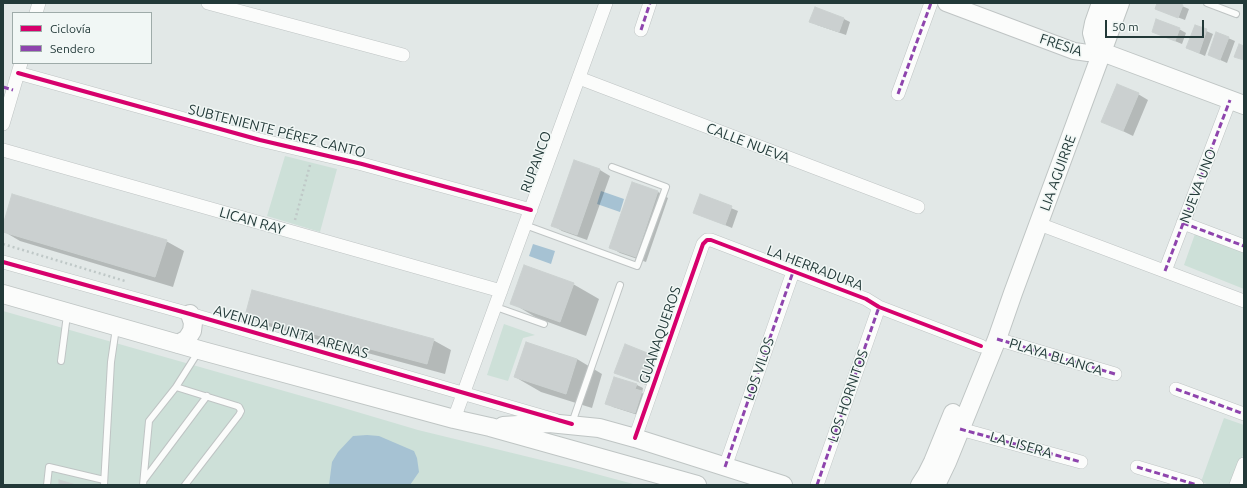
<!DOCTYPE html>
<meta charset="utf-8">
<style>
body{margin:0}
#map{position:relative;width:1247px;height:488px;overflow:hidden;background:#e2e8e7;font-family:Ubuntu,sans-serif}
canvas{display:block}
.frame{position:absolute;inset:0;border:4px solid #223938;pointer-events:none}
.legend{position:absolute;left:12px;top:12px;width:140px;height:52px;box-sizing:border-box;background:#f1f7f5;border:1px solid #9eaba9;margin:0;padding:5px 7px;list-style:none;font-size:12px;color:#223938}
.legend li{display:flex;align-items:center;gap:8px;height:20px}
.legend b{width:20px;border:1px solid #9eaba9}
.scale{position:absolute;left:1105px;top:20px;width:99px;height:18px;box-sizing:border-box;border:2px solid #223938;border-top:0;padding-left:5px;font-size:12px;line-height:14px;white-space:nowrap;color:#223938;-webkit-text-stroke:3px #f1f7f5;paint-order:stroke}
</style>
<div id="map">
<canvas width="1247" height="488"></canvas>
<div class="frame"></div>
<ul class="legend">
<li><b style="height:5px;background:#d6006c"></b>Ciclovía</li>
<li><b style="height:5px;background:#8e44ad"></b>Sendero</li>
</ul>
<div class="scale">50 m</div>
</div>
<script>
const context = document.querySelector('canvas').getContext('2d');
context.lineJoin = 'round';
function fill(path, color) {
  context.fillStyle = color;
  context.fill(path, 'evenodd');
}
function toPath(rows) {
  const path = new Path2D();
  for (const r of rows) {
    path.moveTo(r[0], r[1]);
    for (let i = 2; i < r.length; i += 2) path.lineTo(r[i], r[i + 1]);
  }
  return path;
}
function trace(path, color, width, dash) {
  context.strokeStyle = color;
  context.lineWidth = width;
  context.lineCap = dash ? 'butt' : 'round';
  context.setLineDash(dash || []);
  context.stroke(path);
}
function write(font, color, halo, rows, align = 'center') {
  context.font = font + ' Ubuntu,sans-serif';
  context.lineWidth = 3;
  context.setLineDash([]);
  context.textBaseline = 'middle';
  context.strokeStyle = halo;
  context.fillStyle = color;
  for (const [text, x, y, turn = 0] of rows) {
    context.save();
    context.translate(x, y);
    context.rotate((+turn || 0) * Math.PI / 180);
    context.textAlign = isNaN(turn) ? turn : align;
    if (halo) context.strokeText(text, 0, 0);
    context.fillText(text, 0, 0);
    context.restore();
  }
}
const green = toPath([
 [285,156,337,169,320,232,267,216],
 [1195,234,1244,252,1244,289,1184,265],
 [3,311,337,406,418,430,574,468,637,485,3,485],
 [504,324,535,335,523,338,508,381,487,375],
 [1224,418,1244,425,1244,452,1232,485,1210,485,1201,482]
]);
const water = toPath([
 [601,191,624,199,620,212,597,204],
 [533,244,555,251,551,264,529,256],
 [367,435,379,436,414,451,417,458,419,472,410,485,329,485,332,462,338,452,353,436]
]);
const shadow = toPath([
 [1158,3,1175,3,1189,9,1185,20,1156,9],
 [815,8,844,19,850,22,846,35,817,25,811,21],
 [1195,26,1213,34,1205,56,1187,48],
 [1179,29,1186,33,1182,44,1153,32],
 [1228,38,1235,41,1227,63,1209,55],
 [1138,94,1148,100,1133,136,1102,121],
 [574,161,600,170,610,176,587,240,562,231,552,225],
 [632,183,658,192,668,198,646,262,620,253,610,247],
 [700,195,738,211,732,228,694,212],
 [3,228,166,241,184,251,173,287,20,241,3,231],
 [573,284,599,299,586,336,537,318,512,303],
 [246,315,433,340,451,350,445,374,264,325],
 [654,356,661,360,651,387,615,372],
 [577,359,602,374,592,408,541,392,515,377],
 [637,385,643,388,642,393,648,396,641,416,613,407,607,404]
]);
const building = toPath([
 [1157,3,1178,3,1183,5,1178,18,1155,9,1157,3],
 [815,7,844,18,839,32,809,22,815,7],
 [1156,19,1180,28,1175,41,1152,32,1156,19],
 [1195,25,1207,29,1199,53,1186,48,1195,25],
 [1216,32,1229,37,1220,60,1208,55,1216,32],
 [1239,44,1244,46,1244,60,1234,57,1239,44],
 [1117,84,1139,93,1123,131,1101,122,1117,84],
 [574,160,600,169,577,235,551,226,574,160],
 [632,182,658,191,636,257,609,248,632,182],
 [12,194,167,240,155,277,3,232,3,225,12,194],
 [700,194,732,206,725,225,693,213,700,194],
 [524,265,574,283,560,322,510,304,524,265],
 [252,290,434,339,427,364,245,316,252,290],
 [526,342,577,359,566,394,514,377,526,342],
 [625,344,655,356,645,384,614,373,625,344],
 [614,377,637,384,635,389,642,391,635,413,605,404,614,377],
 [59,480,76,485,59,485,59,480]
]);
const path = toPath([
 [295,220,310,165],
 [3,244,125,281]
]);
const service = toPath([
 [1207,3,1236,14],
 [525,225,637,266,666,187,612,167],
 [496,307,544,324],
 [61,361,67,315],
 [176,387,237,406,239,407,241,411,239,415,185,485],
 [572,423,620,285],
 [144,480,207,396],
 [47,485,49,467,104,480],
 [104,485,111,362,116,328],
 [143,485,149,421,176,387,195,357,200,353]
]);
const minor = toPath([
 [208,3,403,55],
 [36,13,39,3],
 [641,30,650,3],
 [18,73,260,140,362,164,531,210],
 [579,78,918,207],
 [898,94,931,3],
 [3,124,21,63],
 [3,150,501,291],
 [1183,223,1244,246],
 [1039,224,1244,301],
 [3,262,190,314,555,420],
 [1165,271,1230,100],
 [997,339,1115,374],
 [1176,389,1244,414],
 [454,419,606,3],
 [960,429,1081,462],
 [635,438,703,244,707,240,711,240,866,299,879,307,981,346],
 [725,467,793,272],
 [1137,467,1197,485],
 [817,485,879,307],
 [1236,485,1244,464]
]);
const tertiary = toPath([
 [946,3,1074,51,1088,53,1102,52]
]);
const secondary = toPath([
 [1101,3,1094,23,1092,33,1095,44,1102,52,1244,105],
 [3,294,203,351,454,419,490,427,697,485],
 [178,344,187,339,192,331,193,323,190,314],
 [503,426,549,423,599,428,635,438,783,485],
 [920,485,927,474,933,462,953,413],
 [936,485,947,462,997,339,1013,293,1120,3]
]);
const quiet = toPath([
 [641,30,650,3],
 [3,87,13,90],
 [898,94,931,3],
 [1183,223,1244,246],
 [1165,271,1230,100],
 [997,339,1115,374],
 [1176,389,1244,414],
 [960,429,1081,462],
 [725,467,793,272],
 [1137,467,1197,485],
 [817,485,879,307,876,305]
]);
const cycleway = toPath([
 [18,73,260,140,362,164,531,210],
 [3,262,190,314,572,424],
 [635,438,703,244,707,240,711,240,866,299,879,307,981,346]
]);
const streetNames = [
 ["FRESIA",1061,45,18],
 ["SUBTENIENTE PÉREZ CANTO",277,131,14],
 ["CALLE NUEVA",748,143,21],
 ["RUPANCO",536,162,-70],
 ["LIA AGUIRRE",1058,173,-70],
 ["NUEVA UNO",1198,186,-69],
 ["LICAN RAY",252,221,16],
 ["LA HERRADURA",815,268,21],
 ["AVENIDA PUNTA ARENAS",291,332,16],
 ["GUANAQUEROS",660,335,-71],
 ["PLAYA BLANCA",1056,357,17],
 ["LOS VILOS",759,369,-71],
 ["LOS HORNITOS",848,396,-71],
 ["LA LISERA",1021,445,16]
];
fill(green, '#cde0d8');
fill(water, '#a6c2d3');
fill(shadow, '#0003');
fill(building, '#cbd0d0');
trace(building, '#cbd1d0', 1);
trace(service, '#bfc4c4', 8);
trace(minor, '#bfc4c4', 14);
trace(tertiary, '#bfc4c4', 18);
trace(secondary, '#bfc5c4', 20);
trace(path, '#bfc8c7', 2.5, [2, 3]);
trace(service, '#fbfcfb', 6);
trace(minor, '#fbfcfb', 13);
trace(tertiary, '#fbfcfb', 16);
trace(secondary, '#fbfcfb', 18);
trace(quiet, '#8e44ad', 3, [6, 3]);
trace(cycleway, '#d6006c', 4);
write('14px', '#223938', '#f1f7f5', streetNames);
</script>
